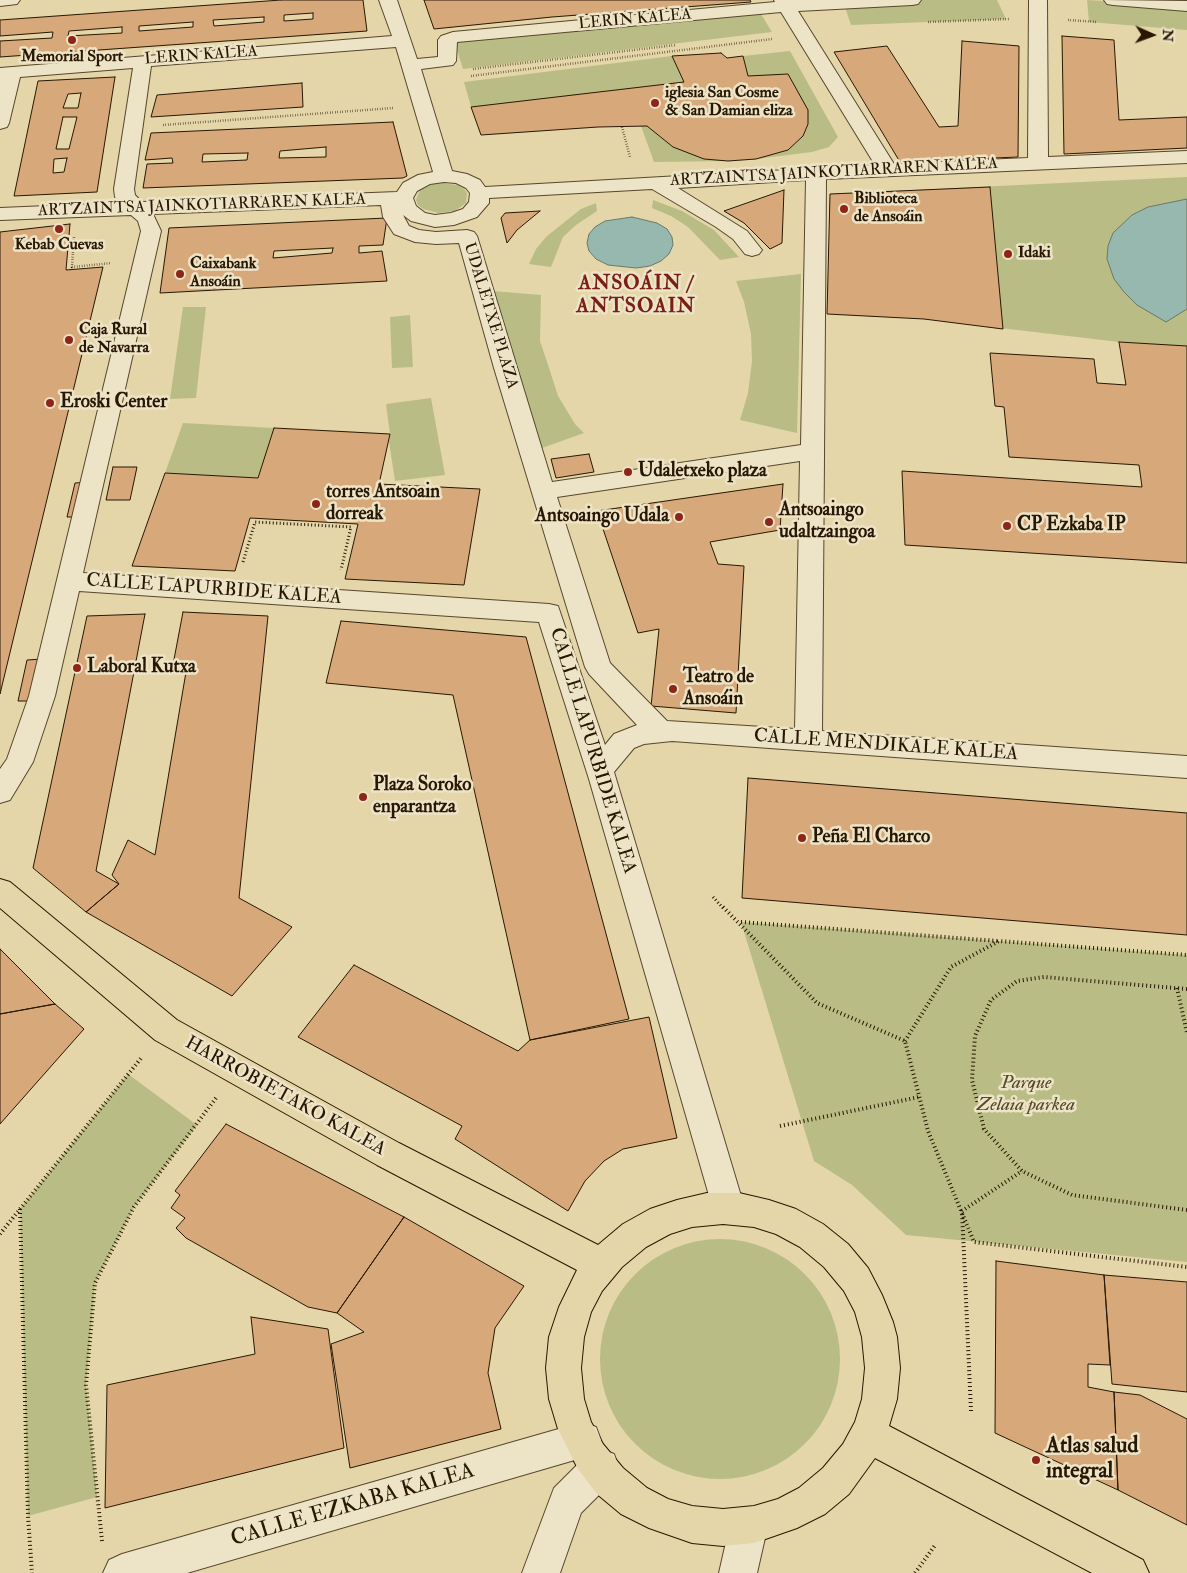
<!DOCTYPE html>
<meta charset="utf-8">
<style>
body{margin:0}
#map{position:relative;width:1187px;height:1573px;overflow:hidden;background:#e4d6a9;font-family:"IM FELL Double Pica",serif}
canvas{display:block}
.north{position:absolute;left:1127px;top:10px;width:50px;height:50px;-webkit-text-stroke:4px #ede4c7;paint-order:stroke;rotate:92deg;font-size:14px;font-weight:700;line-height:20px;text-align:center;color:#281702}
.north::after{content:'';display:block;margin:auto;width:18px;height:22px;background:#281702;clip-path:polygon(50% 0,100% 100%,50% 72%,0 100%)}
</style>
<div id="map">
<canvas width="1187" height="1573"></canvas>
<div class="north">N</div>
</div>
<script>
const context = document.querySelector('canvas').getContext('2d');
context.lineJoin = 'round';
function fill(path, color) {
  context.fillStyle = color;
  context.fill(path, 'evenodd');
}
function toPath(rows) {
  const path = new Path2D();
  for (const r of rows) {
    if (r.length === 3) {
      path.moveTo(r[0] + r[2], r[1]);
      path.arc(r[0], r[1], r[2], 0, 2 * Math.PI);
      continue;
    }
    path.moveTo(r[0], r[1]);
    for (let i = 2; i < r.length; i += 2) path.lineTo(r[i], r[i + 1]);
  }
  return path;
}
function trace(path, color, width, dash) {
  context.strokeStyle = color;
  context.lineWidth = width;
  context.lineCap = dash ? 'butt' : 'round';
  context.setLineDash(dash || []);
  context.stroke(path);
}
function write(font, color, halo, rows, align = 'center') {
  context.font = font + ' "IM FELL Double Pica",serif';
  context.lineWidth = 5;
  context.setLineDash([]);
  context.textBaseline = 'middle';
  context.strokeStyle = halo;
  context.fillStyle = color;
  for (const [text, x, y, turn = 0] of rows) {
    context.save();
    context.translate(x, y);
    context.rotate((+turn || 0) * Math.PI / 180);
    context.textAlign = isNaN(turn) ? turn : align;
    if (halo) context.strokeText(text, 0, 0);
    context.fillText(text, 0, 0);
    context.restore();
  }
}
const green = toPath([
 [880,0,997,0,1006,19,851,25,843,1],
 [1087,0,1187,6,1187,30,1089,22],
 [758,9,772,32,463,69,453,37],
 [790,51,838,137,829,147,812,152,756,159,788,150,803,136,807,127,788,74,748,76,743,56],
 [672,56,684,82,471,107,464,82],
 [641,126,647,126,673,147,704,159,728,161,654,162],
 [1187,177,1187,346,1119,342,924,319,827,314,830,194],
 [441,183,458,185,464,189,467,193,466,203,455,211,438,213,423,209,418,205,416,200,420,190,433,184],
 [653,200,682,211,714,230,739,257,720,260,688,227,671,216,652,208],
 [596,203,597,211,576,225,563,237,551,267,529,264,536,249,547,236,581,209],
 [801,274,797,433,740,420,748,393,752,361,751,334,744,302,736,281],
 [493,291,541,295,540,341,549,368,558,396,575,424,584,433,542,448],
 [183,307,206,307,196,398,170,399],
 [410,315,413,367,392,368,390,317],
 [431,398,445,475,395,481,389,442,390,434,386,404],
 [183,423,274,428,259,478,165,473],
 [741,922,1187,955,1187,1262,906,1235,852,1185,814,1161],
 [128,1074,197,1125,134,1207,95,1283,86,1385,97,1497,28,1516,20,1209],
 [720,1359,120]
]);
const water = toPath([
 [1187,199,1187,309,1166,322,1137,305,1124,292,1114,279,1107,259,1108,246,1113,233,1132,215,1148,207,1187,199],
 [632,217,657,223,667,229,672,237,673,245,669,254,661,261,650,266,636,268,608,265,596,259,589,251,587,243,589,234,595,227,605,221,632,217]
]);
const building = toPath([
 [281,0,363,0,367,31,0,57,0,41,52,38,53,32,0,36,0,20,281,0],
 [313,13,313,19,284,21,284,15,313,13],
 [264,17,264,22,214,26,213,20,264,17],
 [193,22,193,27,139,31,139,26,193,22],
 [122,27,122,33,68,36,69,31,122,27],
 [424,0,750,0,751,2,552,17,434,29,424,0],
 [1062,36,1114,40,1119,120,1187,117,1187,148,1064,154,1062,36],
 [962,41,1019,46,1018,157,900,162,834,52,887,46,939,127,958,126,962,41],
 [721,53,727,58,743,56,748,76,788,74,808,110,808,124,803,136,788,150,756,159,728,161,704,159,673,147,647,126,598,127,481,135,471,107,684,82,672,56,721,53],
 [115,77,97,192,14,196,38,81,115,77],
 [81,93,78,108,63,108,68,94,81,93],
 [63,117,77,117,69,149,56,149,63,117],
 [67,158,64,172,53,173,54,159,67,158],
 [302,83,303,107,151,117,157,95,302,83],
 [393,122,407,176,403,178,143,188,147,164,173,163,172,158,145,160,151,133,393,122],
 [326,147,326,157,279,158,280,151,326,147],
 [248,153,247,160,202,162,203,154,248,153],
 [990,187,1003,329,924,319,827,314,830,194,990,187],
 [784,190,782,243,770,249,744,223,724,211,784,190],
 [540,211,517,230,507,243,501,218,505,213,540,211],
 [387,218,383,245,359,246,359,253,382,251,387,281,160,293,169,228,387,218],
 [333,248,332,253,273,258,274,251,333,248],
 [70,224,66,270,103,267,0,694,0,232,70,224],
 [1119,342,1187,346,1187,563,905,545,902,471,1142,487,1139,465,1009,457,1004,407,995,406,990,353,1094,359,1097,383,1126,385,1119,342],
 [274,428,390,434,379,484,480,489,464,585,345,579,358,524,250,518,235,571,132,566,165,473,258,478,274,428],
 [589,454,594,472,556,478,551,459,589,454],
 [113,467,137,467,130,500,106,500,113,467],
 [89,482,81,517,67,517,75,483,89,482],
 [783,484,780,530,710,542,718,564,744,566,736,713,651,706,659,629,638,633,597,511,783,484],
 [183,612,268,616,239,898,292,927,232,996,86,912,119,884,112,875,128,840,155,855,186,672,172,670,183,612],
 [145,614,96,871,119,884,86,912,33,868,87,616,145,614],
 [341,621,526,637,629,1019,530,1040,453,695,326,683,341,621],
 [42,659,33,701,18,701,27,660,42,659],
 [748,778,1187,813,1187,935,742,898,748,778],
 [0,949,55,1004,0,1014,0,949],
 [354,965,518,1051,530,1040,649,1017,677,1138,623,1149,604,1161,585,1181,568,1211,455,1139,462,1126,298,1037,354,965],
 [55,1004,84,1029,0,1124,0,1014,55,1004],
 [226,1124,404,1217,337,1313,308,1307,186,1238,176,1228,185,1218,171,1208,180,1195,175,1191,226,1124],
 [404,1217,524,1286,495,1328,488,1373,501,1429,350,1468,331,1344,364,1332,337,1313,404,1217],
 [996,1261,1104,1275,1110,1365,1088,1364,1088,1387,1114,1392,1118,1490,995,1433,996,1261],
 [1104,1275,1187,1282,1187,1392,1112,1384,1104,1275],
 [251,1317,328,1329,344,1448,105,1508,107,1385,255,1354,251,1317],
 [1114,1392,1140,1395,1187,1419,1187,1525,1118,1490,1114,1392]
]);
const pathFar2 = toPath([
 [1068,20,1097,22],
 [928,22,1009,19],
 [473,69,676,45],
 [471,76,772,39],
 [163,125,393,108],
 [622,127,630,157],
 [74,237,72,267,111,263]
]);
const pathFar1 = toPath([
 [243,562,255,522,351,527,341,570],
 [713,897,724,909]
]);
const path = toPath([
 [723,907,817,1003,905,1041,928,1131,974,1242,1187,1267],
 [741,922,998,941],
 [1177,988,1187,1033],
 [1187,989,1044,977,1017,981,991,1000,975,1036,972,1080,984,1129,1022,1171,1072,1195,1187,1210],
 [905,1041,951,967,999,941,1187,955],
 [780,1126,919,1097],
 [20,1209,28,1516,32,1573],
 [0,1234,142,1057],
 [971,1411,962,1211,1022,1171],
 [102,1541,86,1385,95,1283,134,1207,216,1098],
 [915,1573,936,1544]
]);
const minor = toPath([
 [0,0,20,0,17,4,0,6,0,0],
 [379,0,397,0,417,59,438,57,438,40,441,36,453,32,775,2,774,0,921,0,918,4,912,5,798,11,894,164,1028,158,1029,0,1047,0,1048,157,1187,151,1187,163,826,179,822,731,1187,756,1187,778,672,741,644,744,634,748,614,772,744,1206,740,1217,728,1222,716,1217,712,1206,589,779,539,622,79,591,55,696,33,762,10,800,0,803,0,769,7,759,29,696,141,231,138,221,131,215,0,220,0,208,120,203,115,197,114,189,133,68,20,77,9,123,7,127,0,129,0,68,392,36,379,0],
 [781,12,875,165,485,187,480,180,467,174,452,171,421,69,453,65,456,61,457,42,781,12],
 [396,47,433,172,418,175,403,183,397,192,142,202,135,195,134,189,151,66,396,47],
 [806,180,801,445,552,482,477,236,474,232,467,230,436,232,419,230,409,226,403,215,411,221,435,227,454,225,477,217,489,203,489,198,652,189,716,227,733,239,745,254,752,256,759,254,762,250,747,231,678,188,806,180],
 [444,182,456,183,466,188,470,193,469,202,463,209,451,213,435,215,425,213,416,206,413,198,417,191,430,184,444,182],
 [381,205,383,217,394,234,415,242,436,244,459,243,494,368,585,667,589,674,637,725,614,734,605,745,558,606,549,604,83,573,161,231,153,214,381,205],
 [800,461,795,729,667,721,610,663,557,497,800,461],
 [1104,0,1187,1,1187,11,1113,5,1107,4,1104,0],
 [583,1422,596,1427,601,1440,597,1451,601,1449,614,1454,619,1467,614,1480,581,1513,560,1573,522,1573,554,1488,585,1457,187,1573,103,1573,109,1560,122,1554,583,1422],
 [748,1510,761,1516,767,1529,757,1573,719,1573,729,1529,735,1516,748,1510]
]);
const major = toPath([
 [0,879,10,882,177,1020,399,1143,598,1245,623,1224,650,1209,677,1200,707,1193,739,1193,769,1200,796,1209,823,1224,848,1244,868,1268,882,1295,893,1322,897,1337,900,1368,897,1399,889,1426,1143,1560,1149,1573,1092,1573,875,1458,849,1494,825,1514,797,1528,754,1543,723,1546,692,1543,649,1528,621,1514,597,1494,578,1469,558,1429,549,1399,546,1368,549,1337,559,1307,577,1270,377,1165,155,1040,0,908,0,879],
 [723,1224,754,1227,776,1234,800,1247,824,1267,844,1291,855,1312,862,1337,865,1368,862,1399,855,1422,843,1444,823,1468,799,1488,778,1499,754,1506,723,1509,692,1506,668,1499,647,1488,623,1468,603,1444,591,1422,584,1399,581,1368,584,1337,591,1312,602,1291,622,1267,646,1247,670,1234,692,1227,723,1224]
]);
const markers = [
 [72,40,5,"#8f2418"],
 [655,103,5,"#8f2418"],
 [844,209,5,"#8f2418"],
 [59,229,5,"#8f2418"],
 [1008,254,5,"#8f2418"],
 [180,274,5,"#8f2418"],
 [69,340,5,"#8f2418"],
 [50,403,5,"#8f2418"],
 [628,472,5,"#8f2418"],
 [316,504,5,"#8f2418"],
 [679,517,5,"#8f2418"],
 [769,522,5,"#8f2418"],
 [1007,526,5,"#8f2418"],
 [77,668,5,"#8f2418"],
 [673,689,5,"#8f2418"],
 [363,797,5,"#8f2418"],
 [802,838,5,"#8f2418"],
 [1036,1460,5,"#8f2418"]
];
const farStreetnames = [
 ["LERIN KALEA",635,20,-5],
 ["LERIN KALEA",201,56,-4],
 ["ARTZAINTSA JAINKOTIARRAREN KALEA",834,173,-3],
 ["ARTZAINTSA JAINKOTIARRAREN KALEA",202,206,-2],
 ["UDALETXE PLAZA",490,316,73]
];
const farPoinames = [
 ["Memorial Sport",72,58,"center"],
 ["iglesia San Cosme",665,94],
 ["& San Damian eliza",665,112],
 ["Biblioteca",854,200],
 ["de Ansoáin",854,218],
 ["Kebab Cuevas",59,246,"center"],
 ["Idaki",1018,254],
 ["Caixabank",190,265],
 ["Ansoáin",190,283],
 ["Caja Rural",79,331],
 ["de Navarra",79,349]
];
const poiNames = [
 ["Eroski Center",60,403],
 ["Udaletxeko plaza",638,472],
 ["torres Antsoain",326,493],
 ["dorreak",326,515],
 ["Antsoaingo",779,511],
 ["udaltzaingoa",779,533],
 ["Antsoaingo Udala",669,517,"right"],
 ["CP Ezkaba IP",1017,526],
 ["Laboral Kutxa",87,668],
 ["Teatro de",683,678],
 ["Ansoáin",683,700],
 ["Plaza Soroko",373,786],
 ["enparantza",373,808],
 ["Peña El Charco",812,838]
];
const streetNames = [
 ["CALLE LAPURBIDE KALEA",214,590,4],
 ["CALLE MENDIKALE KALEA",886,746,4],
 ["CALLE LAPURBIDE KALEA",592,751,73],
 ["HARROBIETAKO KALEA",285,1097,29]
];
const parkNames = [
 ["Parque",1026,1084],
 ["Zelaia parkea",1026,1106]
];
const farDistrictnames = [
 ["ANSOÁIN /",636,285],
 ["ANTSOAIN",636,308]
];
const nearPoinames = [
 ["Atlas salud",1046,1447],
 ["integral",1046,1472]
];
const nearStreetnames = [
 ["CALLE EZKABA KALEA",353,1506,-16]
];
fill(green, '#b9bd85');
fill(water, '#96b8ae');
trace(water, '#6a7869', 1);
fill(building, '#d7a87a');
trace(building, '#281702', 1);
trace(minor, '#57472c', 2);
trace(major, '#281702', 2);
trace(pathFar2, '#281702', 2.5, [0.5, 2]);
trace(pathFar1, '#281702', 3, [1, 2.5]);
trace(path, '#281702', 4, [1, 3]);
fill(minor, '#ede4c7');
fill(major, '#e4d6a9');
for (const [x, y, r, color] of markers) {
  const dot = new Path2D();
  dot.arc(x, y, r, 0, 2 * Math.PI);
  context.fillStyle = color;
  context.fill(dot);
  trace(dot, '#ede4c7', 2);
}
write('16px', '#281702', '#ede4c7', farStreetnames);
write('bold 16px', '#281702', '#ede4c7', farPoinames, 'left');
write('bold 19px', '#281702', '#ede4c7', poiNames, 'left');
write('19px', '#281702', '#ede4c7', streetNames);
write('italic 19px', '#544929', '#ede4c7', parkNames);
context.letterSpacing = '1px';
write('bold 20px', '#7a1f14', '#ede4c7', farDistrictnames);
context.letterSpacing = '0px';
write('bold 22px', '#281702', '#ede4c7', nearPoinames, 'left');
write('22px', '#281702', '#ede4c7', nearStreetnames);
</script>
